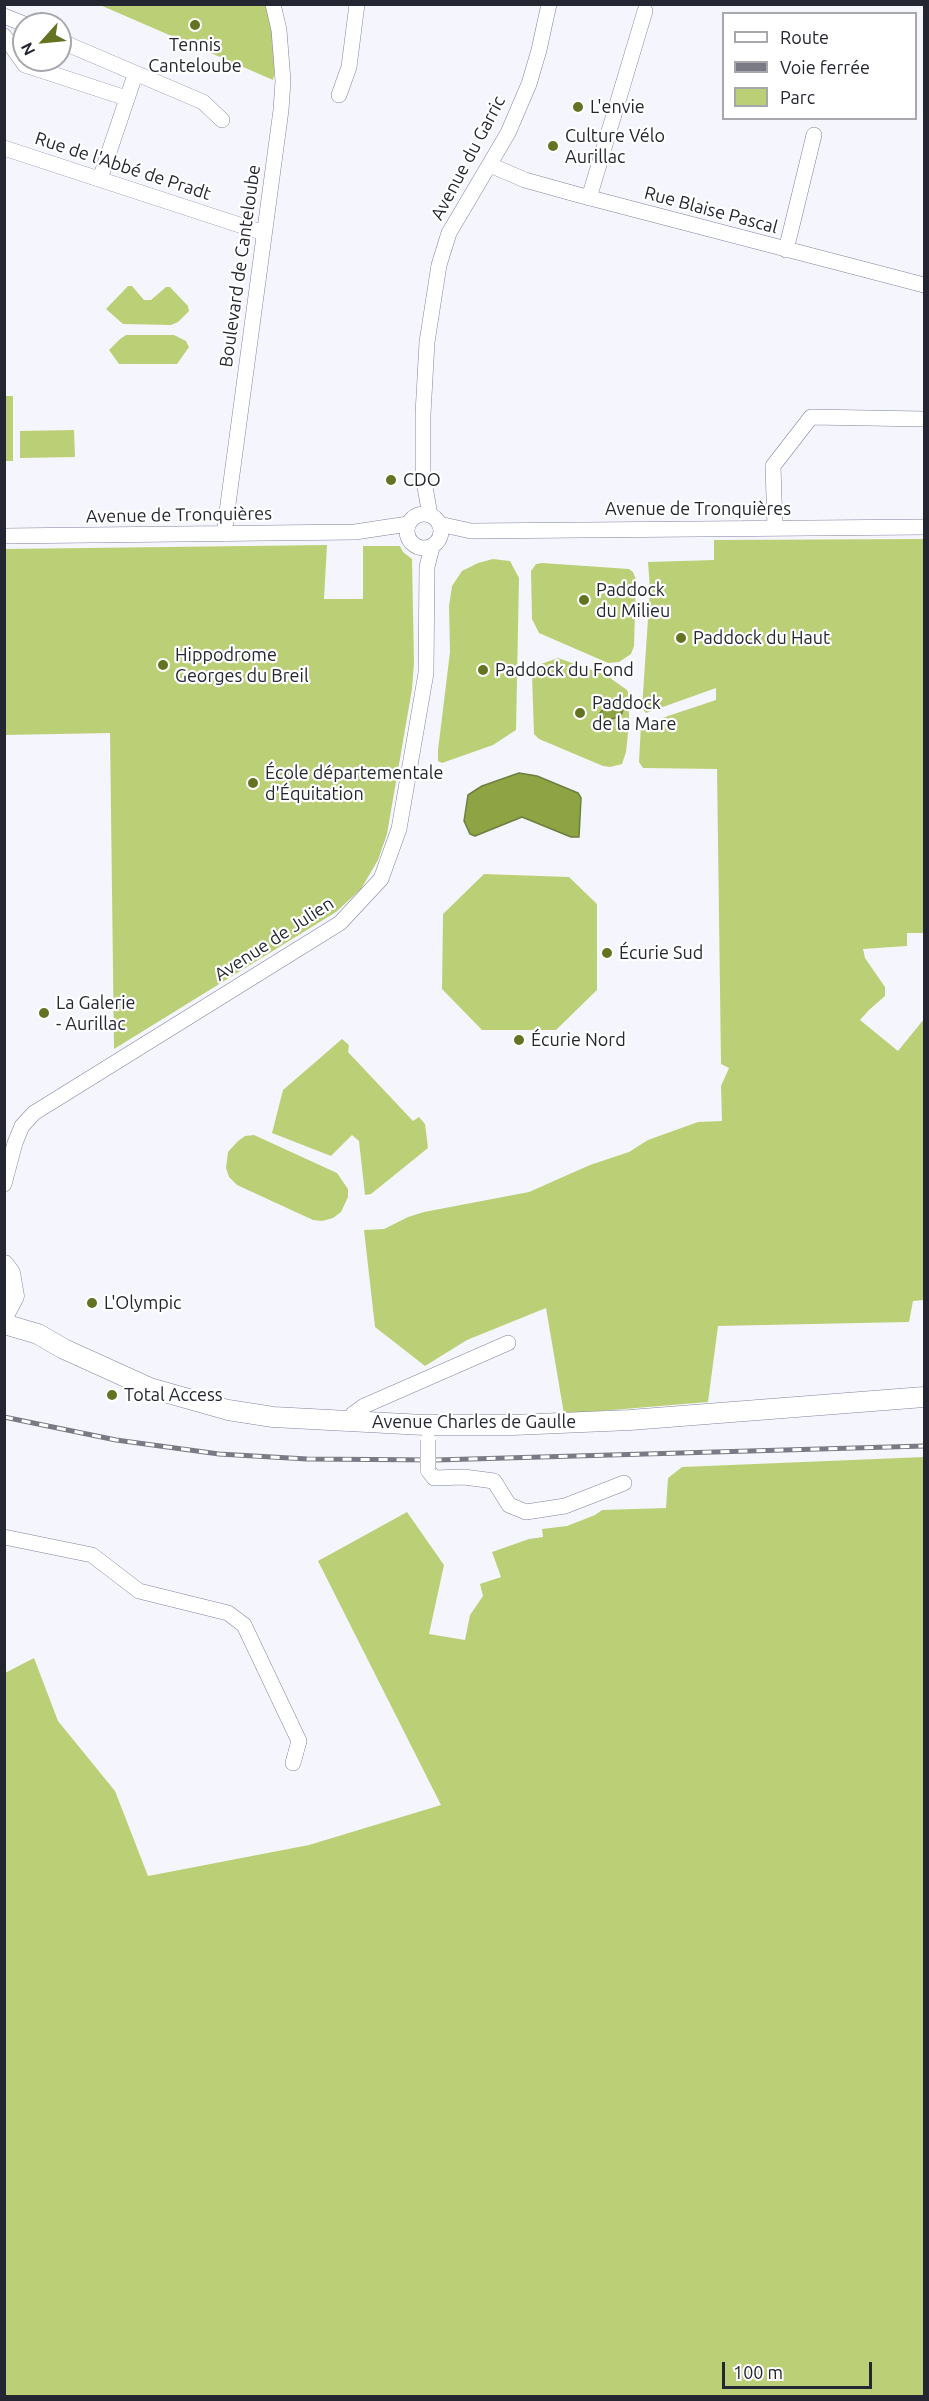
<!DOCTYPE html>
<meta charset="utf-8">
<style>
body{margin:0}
#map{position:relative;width:929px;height:2401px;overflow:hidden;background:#f5f6fd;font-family:Ubuntu,sans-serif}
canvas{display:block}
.frame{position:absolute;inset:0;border:6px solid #242632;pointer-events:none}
.legend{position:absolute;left:722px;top:12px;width:195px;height:108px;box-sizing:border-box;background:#fff;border:2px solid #a7a8ad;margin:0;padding:8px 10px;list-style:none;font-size:18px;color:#242632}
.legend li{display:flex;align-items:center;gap:12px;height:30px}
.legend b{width:30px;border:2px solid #a7a8ad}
.north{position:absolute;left:12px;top:12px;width:60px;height:60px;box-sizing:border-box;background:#fff;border:2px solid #a7a8ad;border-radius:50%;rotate:243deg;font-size:16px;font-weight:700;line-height:24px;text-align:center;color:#242632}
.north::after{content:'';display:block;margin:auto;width:21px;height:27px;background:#637321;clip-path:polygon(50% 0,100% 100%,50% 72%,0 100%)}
.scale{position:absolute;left:722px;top:2362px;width:150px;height:27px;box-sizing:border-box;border:3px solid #242632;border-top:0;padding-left:8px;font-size:18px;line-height:21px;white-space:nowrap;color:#242632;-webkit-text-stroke:4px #fff;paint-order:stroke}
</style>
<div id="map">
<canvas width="929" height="2401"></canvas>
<div class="frame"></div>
<ul class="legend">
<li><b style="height:8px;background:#fff"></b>Route</li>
<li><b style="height:8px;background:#797a84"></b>Voie ferrée</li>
<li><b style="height:16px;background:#bbd076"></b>Parc</li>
</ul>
<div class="north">N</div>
<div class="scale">100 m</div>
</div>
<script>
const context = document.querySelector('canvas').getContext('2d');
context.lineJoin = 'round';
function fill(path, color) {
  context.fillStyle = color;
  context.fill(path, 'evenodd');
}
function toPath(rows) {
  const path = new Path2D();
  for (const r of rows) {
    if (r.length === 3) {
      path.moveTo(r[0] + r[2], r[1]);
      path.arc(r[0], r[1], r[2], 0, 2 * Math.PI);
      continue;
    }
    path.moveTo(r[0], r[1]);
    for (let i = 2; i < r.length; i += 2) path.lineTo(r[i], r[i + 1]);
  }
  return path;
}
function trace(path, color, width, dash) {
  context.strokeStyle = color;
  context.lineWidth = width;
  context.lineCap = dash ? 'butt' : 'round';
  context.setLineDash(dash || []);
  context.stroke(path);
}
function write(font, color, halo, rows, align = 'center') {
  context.font = font + ' Ubuntu,sans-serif';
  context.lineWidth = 4.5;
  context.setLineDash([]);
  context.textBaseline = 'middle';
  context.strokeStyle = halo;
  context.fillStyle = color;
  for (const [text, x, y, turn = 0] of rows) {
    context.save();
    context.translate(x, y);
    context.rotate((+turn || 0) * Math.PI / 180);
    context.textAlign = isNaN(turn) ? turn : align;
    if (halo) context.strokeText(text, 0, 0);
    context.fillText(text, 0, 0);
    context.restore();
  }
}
const green = toPath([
 [100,5,267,5,275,33,277,62,273,80],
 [128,286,132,286,144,300,151,300,166,287,170,287,188,306,189,311,178,322,171,325,123,324,106,309],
 [126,335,174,335,186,341,189,347,177,364,119,364,109,350,120,339],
 [5,396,13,396,13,461,5,461],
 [74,430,75,457,20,458,20,431],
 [924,539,924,933,907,933,907,946,863,949,865,958,885,987,885,996,869,1010,860,1020,898,1051,924,1019,924,1300,913,1301,909,1322,718,1326,708,1402,564,1414,546,1308,467,1340,425,1366,375,1327,364,1230,384,1229,408,1217,424,1212,529,1192,590,1165,629,1152,648,1140,698,1122,722,1121,721,1086,729,1068,721,1064,717,769,643,768,639,762,641,725,716,700,716,688,646,713,642,708,650,589,648,562,714,560,714,540],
 [327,545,324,599,363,599,363,546,400,546,403,552,412,559,414,663,412,689,387,834,378,860,361,889,336,912,114,1049,110,733,5,735,5,549],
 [493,559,510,561,519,578,516,730,493,745,442,763,438,761,438,750,450,652,449,606,452,586,462,571,478,563],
 [542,563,629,569,633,572,636,580,634,646,631,654,619,662,608,663,539,633,532,619,531,571,536,564],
 [558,658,606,675,627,690,629,695,629,724,626,752,622,764,610,767,603,766,539,739,534,734,532,675,538,665],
 [484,874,569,877,597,904,597,990,556,1030,482,1030,442,989,443,914],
 [342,1039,349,1045,348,1052,413,1121,419,1117,425,1124,428,1148,371,1194,365,1195,359,1141,352,1135,331,1156,272,1133,283,1090],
 [254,1135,337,1173,348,1189,348,1197,341,1212,333,1218,322,1221,313,1220,237,1185,229,1177,226,1168,228,1152,238,1141,245,1136],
 [924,1457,924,2396,5,2396,5,1673,34,1658,58,1721,115,1791,148,1876,309,1845,441,1805,318,1561,407,1512,444,1565,429,1634,465,1640,470,1615,483,1596,480,1584,501,1577,492,1552,529,1539,543,1537,542,1529,567,1526,595,1515,602,1510,666,1508,668,1478,682,1467]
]);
const water = toPath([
 [621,697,625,703,621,716,605,721,598,718,598,715,613,699,621,697],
 [519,773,537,776,578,793,581,798,579,837,571,837,522,817,475,836,470,834,464,821,468,795,482,786,519,773]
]);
const minor = toPath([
 [4,16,24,24],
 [4,36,25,65,126,98],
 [60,41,203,102,222,120],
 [339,95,349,67,357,4],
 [4,148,264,233],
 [490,165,525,180,579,195,924,285],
 [100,179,135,75],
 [589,198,645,11],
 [786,250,814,135],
 [424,531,17],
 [430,515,423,476,423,414,427,342,439,265,449,233,508,133,529,84,539,50,549,4],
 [439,524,471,531,924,527],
 [775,528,773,466,811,417,924,419],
 [224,534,281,110,283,81,279,30,273,4],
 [4,536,355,532,408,524],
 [4,1184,15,1143,22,1126,34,1113,340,923,381,879,399,829,426,673,427,567,432,547],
 [353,1422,353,1414,364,1406,508,1343],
 [428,1470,434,1478,464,1477,494,1481,509,1505,526,1512,565,1506,624,1483],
 [4,1537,92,1555,139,1591,228,1613,244,1625,299,1741,293,1763]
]);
const major = toPath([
 [4,1265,10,1273,14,1296,4,1315],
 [4,1324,38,1334,64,1349,150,1388,228,1410,273,1417,424,1425,513,1425,630,1420,924,1397]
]);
const rail = toPath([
 [4,1417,116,1440,219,1454,307,1459,436,1460,924,1446]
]);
const minorBridge = toPath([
 [428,1440,428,1470]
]);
const markers = [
 [195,25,6,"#637321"],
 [578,107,6,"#637321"],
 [553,146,6,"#637321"],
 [391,480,6,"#637321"],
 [584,600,6,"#637321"],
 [681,638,6,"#637321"],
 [163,665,6,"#637321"],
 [483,670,6,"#637321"],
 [580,713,6,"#637321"],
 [253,783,6,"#637321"],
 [607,953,6,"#637321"],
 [44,1013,6,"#637321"],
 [519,1040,6,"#637321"],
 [92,1303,6,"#637321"],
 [112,1395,6,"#637321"]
];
const poiNames = [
 ["Tennis",195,45,"center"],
 ["Canteloube",195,66,"center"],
 ["L'envie",590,107],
 ["Culture Vélo",565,136],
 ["Aurillac",565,157],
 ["CDO",403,480],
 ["Paddock",596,590],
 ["du Milieu",596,611],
 ["Paddock du Haut",693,638],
 ["Hippodrome",175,655],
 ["Georges du Breil",175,676],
 ["Paddock du Fond",495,670],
 ["Paddock",592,703],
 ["de la Mare",592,724],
 ["École départementale",265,773],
 ["d'Équitation",265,794],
 ["Écurie Sud",619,953],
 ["La Galerie",56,1003],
 ["- Aurillac",56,1024],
 ["Écurie Nord",531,1040],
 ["L'Olympic",104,1303],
 ["Total Access",124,1395]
];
const streetNames = [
 ["Avenue du Garric",468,158,-62],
 ["Rue de l'Abbé de Pradt",123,166,18],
 ["Rue Blaise Pascal",711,210,15],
 ["Boulevard de Canteloube",240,266,-82],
 ["Avenue de Tronquières",698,509],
 ["Avenue de Tronquières",179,515,-1],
 ["Avenue de Julien",274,939,-33],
 ["Avenue Charles de Gaulle",474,1422]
];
fill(green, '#bbd076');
fill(water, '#8ea343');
trace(water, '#6e7e3e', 1.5);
trace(minor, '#8083a1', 16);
trace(major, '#8083a1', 21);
trace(minor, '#fff', 15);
trace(major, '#fff', 20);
trace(rail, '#797a84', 5);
trace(rail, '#fff', 3, [9]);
trace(minorBridge, '#8083a1', 16, []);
trace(minorBridge, '#fff', 15);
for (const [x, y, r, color] of markers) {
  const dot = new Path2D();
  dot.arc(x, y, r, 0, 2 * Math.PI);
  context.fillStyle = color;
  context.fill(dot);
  trace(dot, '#fff', 2);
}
write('18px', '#242632', '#fff', poiNames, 'left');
write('18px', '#242632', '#fff', streetNames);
</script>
